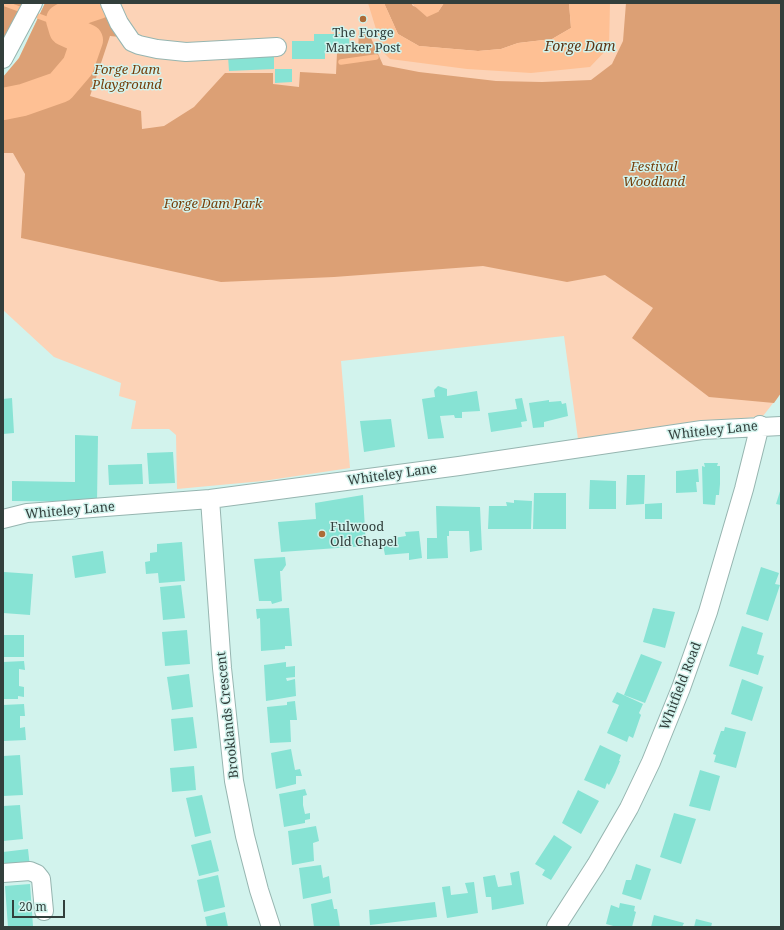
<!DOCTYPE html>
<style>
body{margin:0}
#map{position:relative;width:784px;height:930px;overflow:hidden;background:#d2f3ed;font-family:"Noto Serif",serif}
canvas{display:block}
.frame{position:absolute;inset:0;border:4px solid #323f3c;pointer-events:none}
.scale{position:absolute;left:12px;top:900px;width:53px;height:18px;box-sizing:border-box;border:2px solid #323f3c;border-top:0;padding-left:5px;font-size:12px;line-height:14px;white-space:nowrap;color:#323f3c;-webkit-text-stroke:3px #d2f3ed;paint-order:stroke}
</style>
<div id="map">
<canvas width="784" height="930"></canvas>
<div class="frame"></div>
<div class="scale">20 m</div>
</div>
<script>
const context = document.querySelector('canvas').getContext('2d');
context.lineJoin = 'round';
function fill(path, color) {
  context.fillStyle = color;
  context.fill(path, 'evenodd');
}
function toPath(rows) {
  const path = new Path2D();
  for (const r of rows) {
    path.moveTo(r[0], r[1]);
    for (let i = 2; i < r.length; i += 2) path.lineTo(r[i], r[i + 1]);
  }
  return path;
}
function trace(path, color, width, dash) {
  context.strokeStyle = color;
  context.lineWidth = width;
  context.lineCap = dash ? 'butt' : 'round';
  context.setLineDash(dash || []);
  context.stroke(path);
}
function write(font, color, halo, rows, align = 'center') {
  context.font = font + ' "Noto Serif",serif';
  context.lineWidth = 3;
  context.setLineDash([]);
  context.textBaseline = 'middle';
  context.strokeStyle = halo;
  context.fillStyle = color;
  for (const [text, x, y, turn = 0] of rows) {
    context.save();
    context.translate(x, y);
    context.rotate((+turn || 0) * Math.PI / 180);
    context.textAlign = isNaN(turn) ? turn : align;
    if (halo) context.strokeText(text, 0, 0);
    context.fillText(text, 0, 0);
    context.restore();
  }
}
const green = toPath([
 [45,3,781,3,781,393,763,416,578,439,564,336,341,361,350,468,263,481,177,489,176,435,169,429,131,429,136,401,119,396,121,383,54,357,3,310,3,77,19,58]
]);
const forest = toPath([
 [3,3,27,3,3,53],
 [45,3,120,3,127,25,120,37,110,36,90,96,141,111,142,129,164,126,194,107,225,73,273,73,273,84,299,87,300,72,336,74,337,53,358,53,359,30,367,29,383,65,419,72,496,81,542,82,591,80,612,64,623,41,626,3,781,3,781,393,774,403,709,397,632,338,653,308,605,275,567,282,483,266,334,277,221,282,21,238,25,174,13,153,3,153,3,77,19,58],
 [384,3,411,3,413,6,438,12,444,3,569,3,571,28,552,39,518,43,501,49,478,51,419,46,398,34]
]);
const water = toPath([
 [368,3,384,3,398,34,419,46,478,51,501,49,518,43,552,39,571,28,569,3,610,3,609,47,590,67,531,73,467,69,390,59,383,52],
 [411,3,444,3,438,12,427,17]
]);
const stream = toPath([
 [3,3,49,20,62,20],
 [87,40,97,44],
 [341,62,376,57]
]);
const river = toPath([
 [3,104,23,100,60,87,78,66,87,40,65,30,62,20,83,8,98,3]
]);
const building = toPath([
 [314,34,349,34,350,51,325,52,325,59,292,59,292,41,314,41],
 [274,55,274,69,229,71,228,56],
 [275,69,292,69,292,82,275,83],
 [438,386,447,389,447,396,477,391,480,411,462,412,462,418,455,418,454,415,440,416,444,438,428,439,422,399,435,397,434,390],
 [12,398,14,433,3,434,3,399],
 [522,398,527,421,521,422,522,427,491,432,488,413,517,409,515,399],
 [549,400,549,402,561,401,562,404,566,403,568,416,544,422,544,427,533,428,529,403],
 [391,419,395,447,364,452,360,421],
 [75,435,98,436,97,502,12,501,12,481,75,482],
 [173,452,175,483,149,484,147,453],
 [704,463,718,463,717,466,720,466,720,484,719,495,716,495,715,505,703,504,702,466,705,467],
 [142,464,143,484,109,485,108,465],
 [698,469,699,482,696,482,697,492,676,493,676,471],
 [627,475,645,475,644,504,626,505],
 [590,480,616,481,616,509,589,509],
 [781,488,781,505,776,504],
 [534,493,566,493,566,529,533,529],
 [363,495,366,546,281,552,278,522,316,519,315,503],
 [514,500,532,501,531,529,488,529,489,506,507,506,506,502,514,503],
 [662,503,662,519,645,519,645,504],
 [436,506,480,507,482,550,470,552,469,531,449,531,449,536,447,536,448,558,427,559,427,538,437,538],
 [419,531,422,558,409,560,409,553,385,555,382,540,406,536,405,532],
 [182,542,185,581,159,583,158,573,146,574,145,562,150,561,150,553,157,552,157,544],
 [103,551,106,573,75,578,72,556],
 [285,557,286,565,282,571,280,571,282,601,272,604,271,601,259,601,254,559],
 [761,567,779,573,775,584,780,585,768,621,746,614],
 [4,572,33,574,30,615,3,613],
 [181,585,185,618,163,620,160,587],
 [289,608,292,646,285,646,285,649,261,651,260,618,257,619,256,609],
 [653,608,675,612,665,648,643,642],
 [742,626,763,633,757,654,764,656,758,675,729,666],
 [187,630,190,664,165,666,162,632],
 [3,635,24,635,24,657,3,657],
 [641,654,662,662,645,703,624,695],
 [24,661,25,670,19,669,19,686,24,687,24,697,18,696,18,699,3,699,3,662],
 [286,662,286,667,295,666,295,677,286,678,287,681,295,679,296,696,266,701,264,665],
 [189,674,193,707,172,710,167,677],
 [742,679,763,687,752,721,731,714],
 [617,692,643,704,639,713,641,715,633,738,629,736,627,742,607,733,619,705,612,702],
 [295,701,297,720,290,720,291,742,270,743,267,707,287,705,287,702],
 [24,704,25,716,20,716,20,728,25,727,26,740,3,741,3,705],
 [193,717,197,748,174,751,171,719],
 [725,727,746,732,736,768,714,762,716,755,713,754,721,731,724,731],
 [600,745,621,755,619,761,620,761,615,773,609,785,607,783,605,789,584,780],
 [291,749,295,770,300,769,302,776,296,776,296,784,276,789,271,753],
 [20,755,23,795,3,796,3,756],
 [194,766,196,790,172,792,170,768],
 [700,770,720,776,710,811,689,806],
 [305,789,307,795,303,796,303,805,305,814,310,813,310,819,305,820,305,823,284,827,279,794],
 [578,790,599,801,581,834,562,823],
 [202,795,211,833,195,837,186,798],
 [20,805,23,839,3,841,3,806],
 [674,813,696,819,681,864,660,857],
 [316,826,319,841,313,843,314,861,292,865,288,831],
 [554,835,572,847,551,880,542,875,545,870,535,864],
 [211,840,219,871,199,876,191,845],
 [28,849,30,867,5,870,3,852],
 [636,864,651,869,641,900,622,894,626,880,631,880],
 [321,865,323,878,329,876,331,893,303,899,299,868],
 [519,871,524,904,492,910,491,897,486,897,483,877,495,875,498,887,512,885,510,873],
 [218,875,225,907,204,912,197,880],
 [474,882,478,913,447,918,442,887,450,886,451,895,468,893,465,883],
 [30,884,33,926,8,927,5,886],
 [332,899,334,909,337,909,340,927,314,927,311,904],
 [435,902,437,917,370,925,369,910],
 [620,903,635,906,634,911,636,912,632,927,617,927,606,924,611,905,619,908],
 [225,912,228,927,207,927,205,917],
 [654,915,684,923,682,927,651,927],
 [696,919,712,923,711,927,694,927]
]);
const minor = toPath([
 [110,3,119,23,132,42,139,45,157,49,186,52,277,47],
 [3,59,33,3],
 [210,499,222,668,234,781,245,836,259,890,271,927],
 [3,519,27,513,210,499,459,466,702,430,781,426],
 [3,873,30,871,37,874,41,879,44,911],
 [556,927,596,865,629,808,651,762,681,688,708,612,744,489,760,425]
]);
const markers = [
 [363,19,4,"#ad6b37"],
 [322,534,4,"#ad6b37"]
];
const poiNames = [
 ["The Forge",363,33],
 ["Marker Post",363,48],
 ["Fulwood",330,527,"left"],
 ["Old Chapel",330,542,"left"]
];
const parkNames = [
 ["Forge Dam",127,70],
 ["Playground",127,85],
 ["Festival",654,167],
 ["Woodland",654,182],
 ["Forge Dam Park",213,204]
];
const streetNames = [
 ["Whiteley Lane",713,431,-6],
 ["Whiteley Lane",392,475,-8],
 ["Whiteley Lane",70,511,-5],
 ["Whitfield Road",681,686,-69],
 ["Brooklands Crescent",228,715,-96]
];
const waterNames = [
 ["Forge Dam",580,47]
];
fill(green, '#fcd3b7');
fill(forest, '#dca075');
fill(water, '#fec094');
trace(stream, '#fec094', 5.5);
trace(river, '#fec094', 32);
fill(building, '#87e3d4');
trace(minor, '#96b5b0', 20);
trace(minor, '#fff', 18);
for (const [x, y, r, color] of markers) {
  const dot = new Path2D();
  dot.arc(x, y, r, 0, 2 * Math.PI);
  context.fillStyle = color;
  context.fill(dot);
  trace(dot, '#d2f3ed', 1.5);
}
write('13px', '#323f3c', '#d2f3ed', poiNames);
write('italic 13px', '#753e0a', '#d2f3ed', parkNames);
write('13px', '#323f3c', '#d2f3ed', streetNames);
write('italic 14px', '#5d3515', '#d2f3ed', waterNames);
</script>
